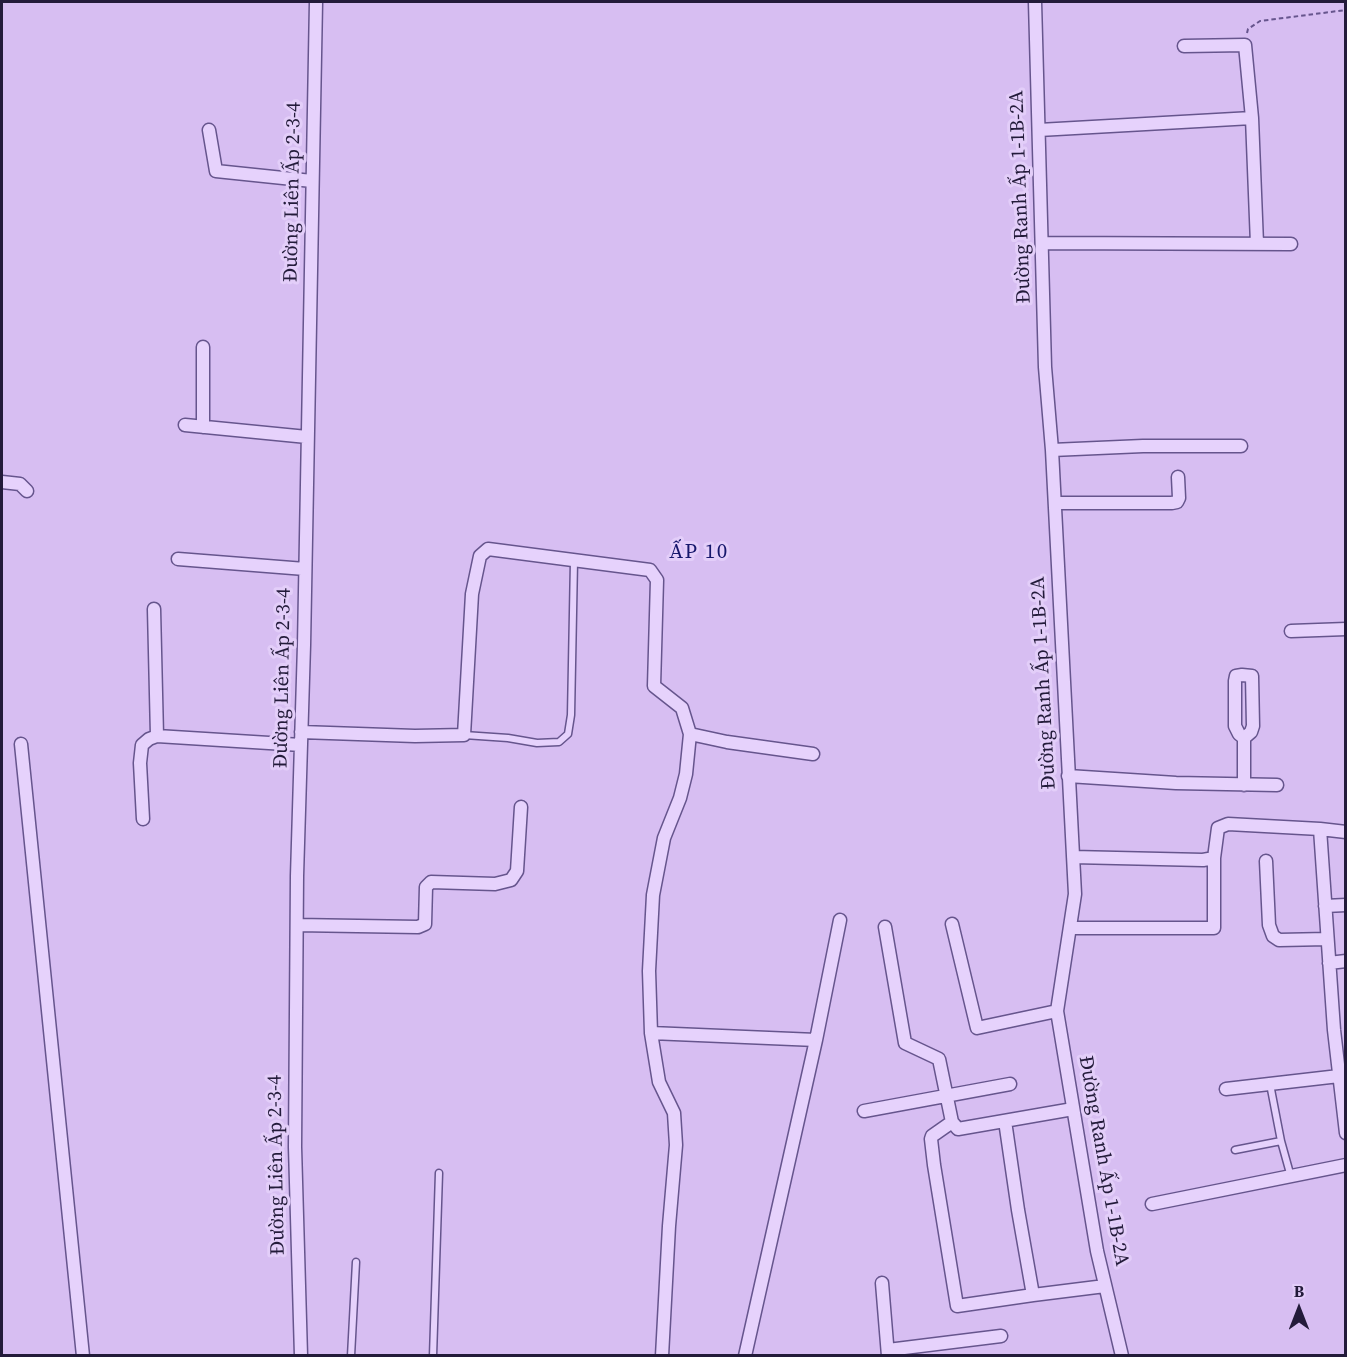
<!DOCTYPE html>
<meta charset="utf-8">
<style>
body{margin:0}
#map{position:relative;width:1347px;height:1357px;overflow:hidden;background:#d7bef2;font-family:"Source Serif 4",serif}
canvas{display:block}
.frame{position:absolute;inset:0;border:3px solid #231b3a;pointer-events:none}
.north{position:absolute;left:1269px;top:1279px;width:60px;height:60px;-webkit-text-stroke:4px #e3cef9;paint-order:stroke;rotate:0deg;font-size:16px;font-weight:700;line-height:24px;text-align:center;color:#231b3a}
.north::after{content:'';display:block;margin:auto;width:21px;height:27px;background:#231b3a;clip-path:polygon(50% 0,100% 100%,50% 72%,0 100%)}
</style>
<div id="map">
<canvas width="1347" height="1357"></canvas>
<div class="frame"></div>
<div class="north">B</div>
</div>
<script>
const context = document.querySelector('canvas').getContext('2d');
context.lineJoin = 'round';
function toPath(rows) {
  const path = new Path2D();
  for (const r of rows) {
    path.moveTo(r[0], r[1]);
    for (let i = 2; i < r.length; i += 2) path.lineTo(r[i], r[i + 1]);
  }
  return path;
}
function trace(path, color, width, dash) {
  context.strokeStyle = color;
  context.lineWidth = width;
  context.lineCap = dash ? 'butt' : 'round';
  context.setLineDash(dash || []);
  context.stroke(path);
}
function write(font, color, halo, rows, align = 'center') {
  context.font = font + ' "Source Serif 4",serif';
  context.lineWidth = 6;
  context.setLineDash([]);
  context.textBaseline = 'middle';
  context.strokeStyle = halo;
  context.fillStyle = color;
  for (const [text, x, y, turn = 0] of rows) {
    context.save();
    context.translate(x, y);
    context.rotate((+turn || 0) * Math.PI / 180);
    context.textAlign = isNaN(turn) ? turn : align;
    if (halo) context.strokeText(text, 0, 0);
    context.fillText(text, 0, 0);
    context.restore();
  }
}
const path = toPath([
 [1247,33,1248,29,1260,21,1346,10]
]);
const lane = toPath([
 [464,735,508,738,537,743,559,742,568,734,571,715,574,561],
 [1281,1141,1291,1177],
 [1235,1150,1281,1141,1270,1084],
 [351,1356,356,1262],
 [433,1356,439,1173]
]);
const street = toPath([
 [1035,2,1045,367,1052,450,1075,894,1057,1011,1097,1251,1122,1356],
 [1252,118,1257,244],
 [209,130,216,171,312,181],
 [1039,130,1252,118,1245,45,1184,46],
 [1042,243,1291,244],
 [185,425,307,437],
 [203,427,203,347],
 [1052,450,1143,446,1241,446],
 [2,482,20,484,27,491],
 [1055,503,1172,503,1177,502,1179,498,1178,477],
 [178,559,305,569],
 [154,609,157,736,301,745],
 [1291,631,1346,629],
 [301,732,415,736,464,735,472,594,480,556,488,549,650,570,657,580,654,686,682,708,690,734,686,774,680,798,664,838,653,895,649,971,651,1033],
 [690,734,727,742,813,754],
 [21,744,83,1356],
 [1068,776,1176,783,1277,785],
 [1244,785,1244,738,1239,734,1235,726,1235,681,1236,676,1242,675,1252,676,1253,726,1251,732,1244,738],
 [143,819,140,763,142,745,149,739,157,736],
 [1320,829,1346,832],
 [1073,857,1203,860,1214,858,1218,828,1228,824,1320,829,1334,1030,1346,1133],
 [1266,861,1269,925,1273,936,1279,940,1327,939],
 [1325,906,1346,905],
 [952,924,977,1028,1057,1011],
 [297,925,418,927,425,924,426,887,431,882,495,884,511,880,517,871,521,807],
 [885,927,905,1043,939,1059,952,1122,958,1129,1073,1109],
 [1071,928,1214,928,1214,858],
 [1329,963,1346,961],
 [1226,1089,1339,1076],
 [864,1111,1010,1084],
 [952,1122,932,1136,931,1139,934,1165,957,1306,1033,1295,1018,1210,1005,1121],
 [1152,1204,1346,1165],
 [882,1283,888,1356],
 [1033,1295,1105,1286],
 [888,1350,1001,1336],
 [301,1356,295,1147,297,876,304,645,316,2],
 [662,1356,669,1226,676,1145,674,1113,659,1082,651,1033,816,1040],
 [745,1356,816,1040,840,920]
]);
const streetNames = [
 ["Đường Liên Ấp 2-3-4",293,192,-89],
 ["Đường Ranh Ấp 1-1B-2A",1021,197,-92],
 ["Đường Liên Ấp 2-3-4",283,678,-89],
 ["Đường Ranh Ấp 1-1B-2A",1044,683,-93],
 ["Đường Ranh Ấp 1-1B-2A",1103,1161,80],
 ["Đường Liên Ấp 2-3-4",277,1165,-91]
];
const neighbourhoodNames = [
 ["ẤP 10",699,553]
];
trace(lane, '#66558d', 9);
trace(street, '#66558d', 15);
trace(path, '#66558d', 2, [4.5, 3]);
trace(lane, '#e6d2fc', 6);
trace(street, '#e6d2fc', 12);
write('20px', '#231b3a', '#e3cef9', streetNames);
context.letterSpacing = '1.5px';
write('21px', '#16176c', '#e3cef9', neighbourhoodNames);
context.letterSpacing = '0px';
</script>
